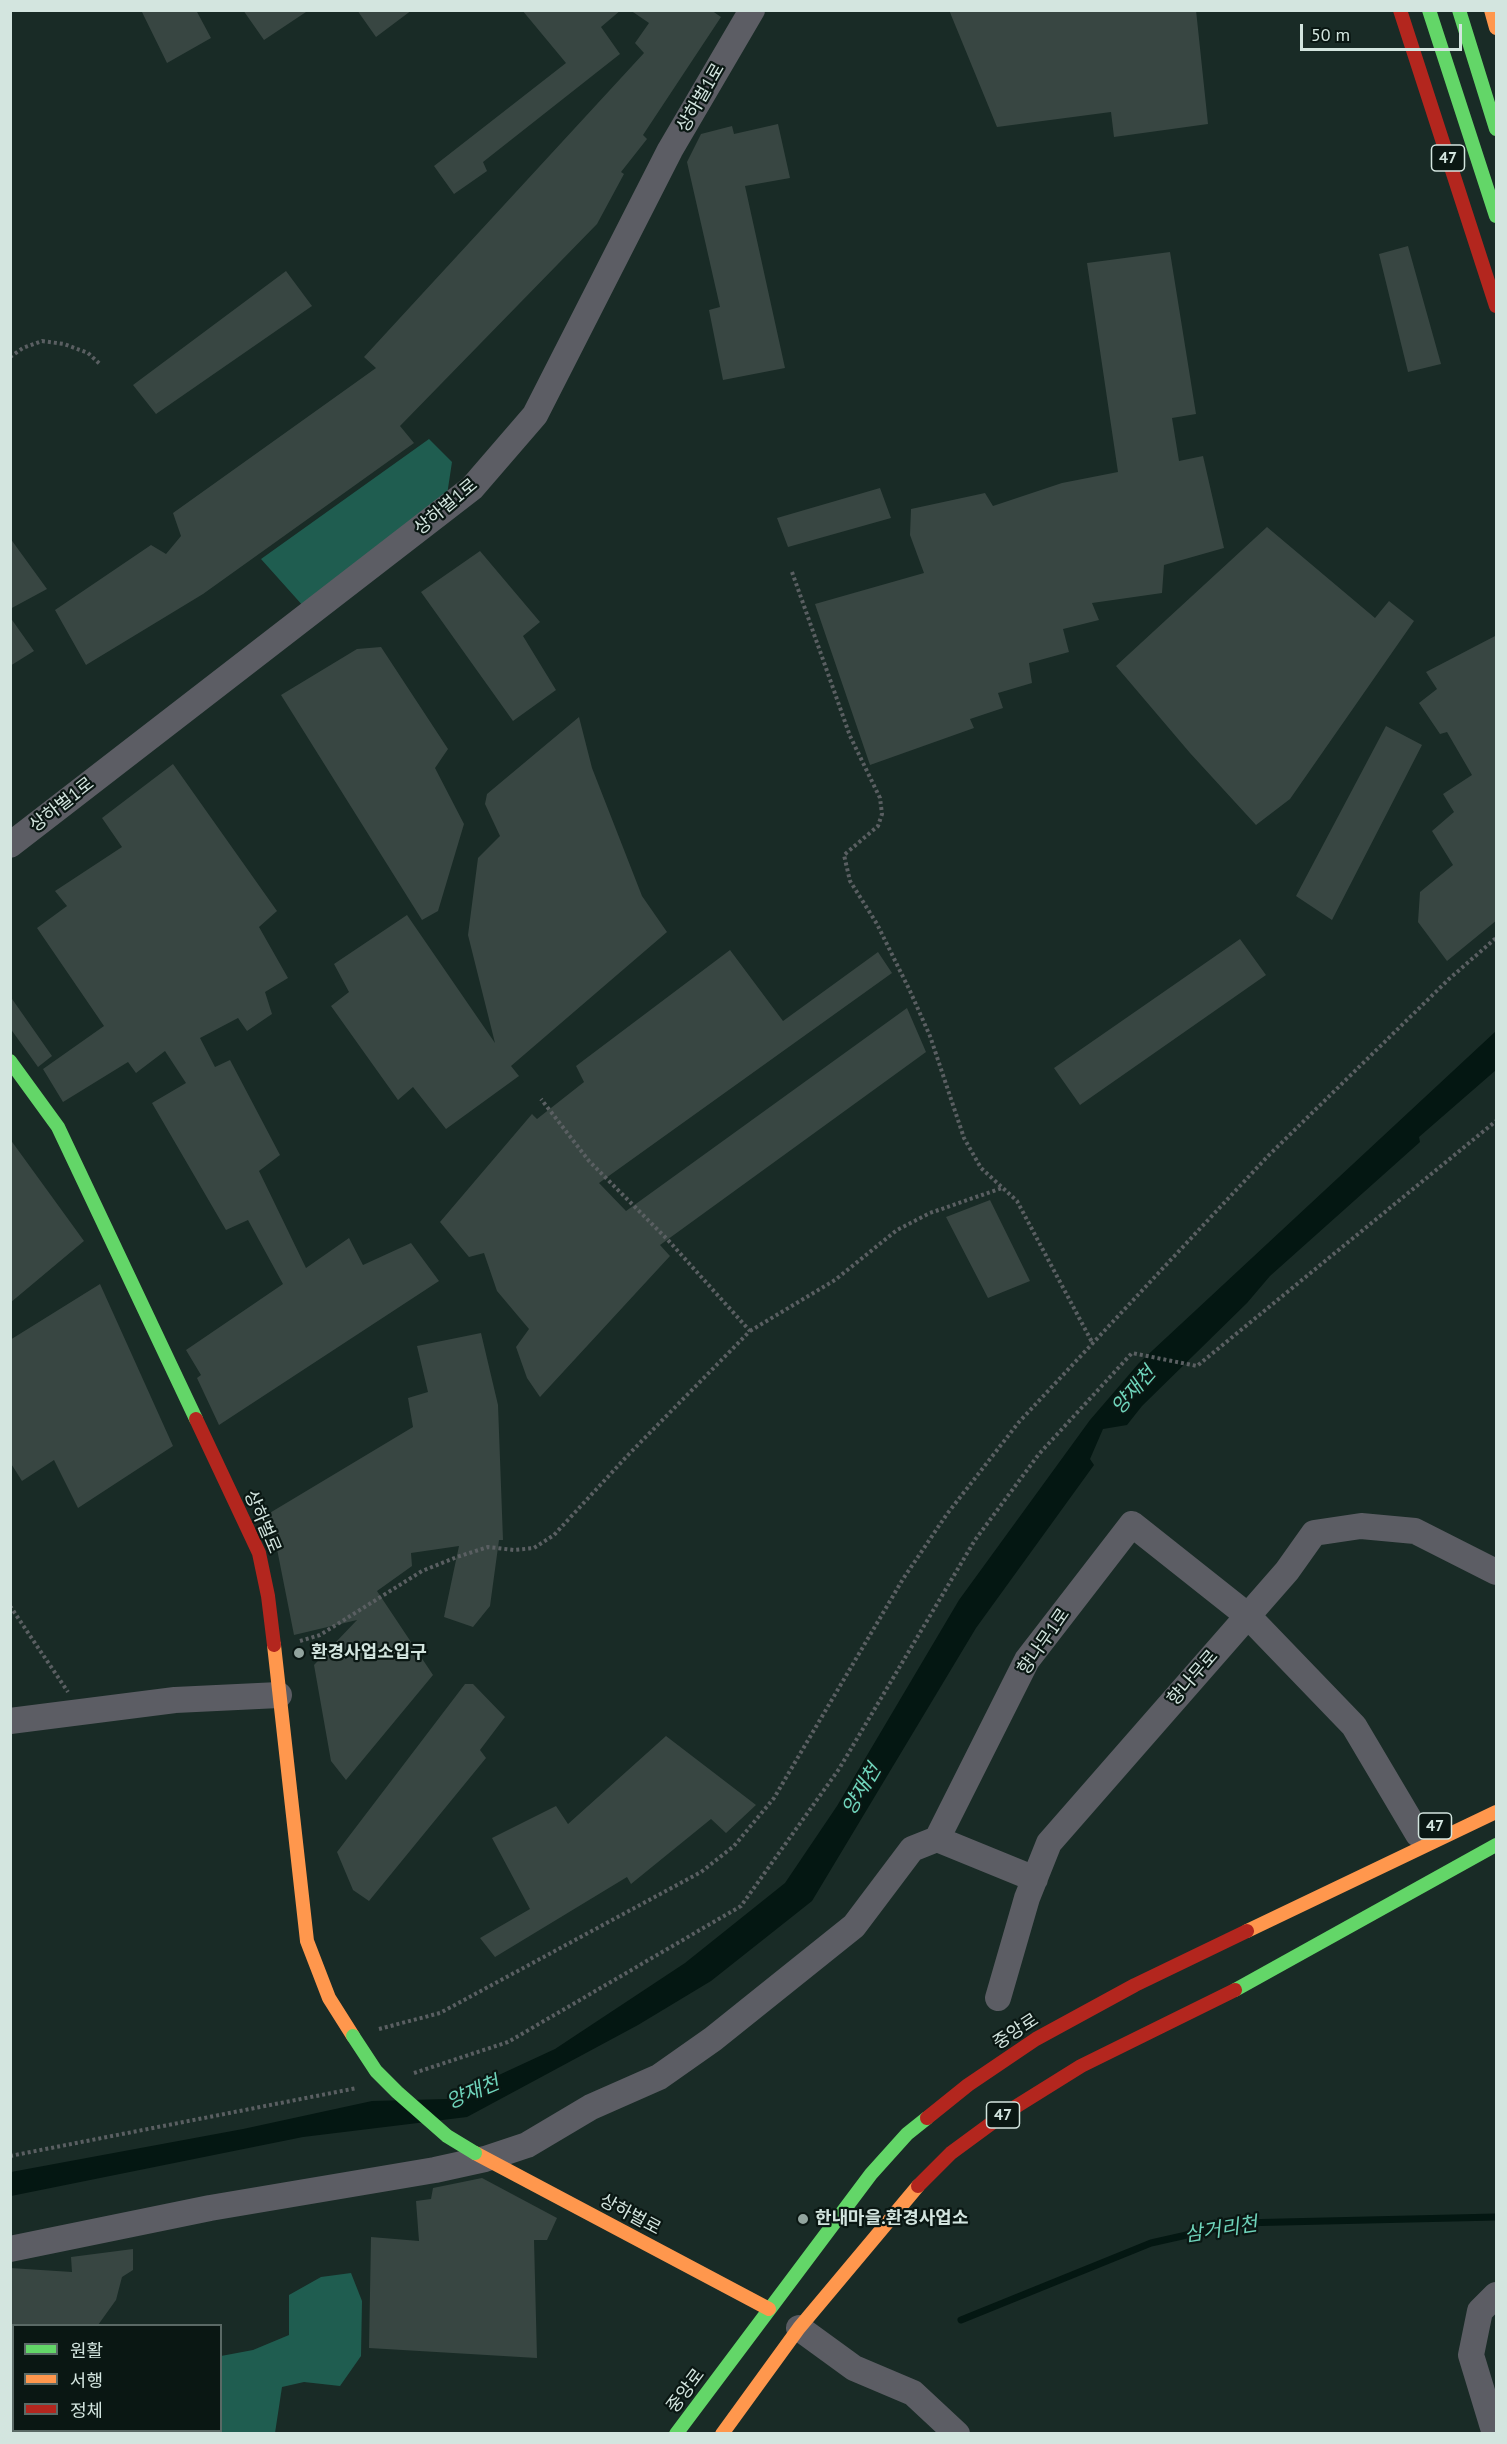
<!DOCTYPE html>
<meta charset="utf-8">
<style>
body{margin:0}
#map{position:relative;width:1507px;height:2444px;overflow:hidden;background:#192b26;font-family:"PT Sans","Noto Sans KR",sans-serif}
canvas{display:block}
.frame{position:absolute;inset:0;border:12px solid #d3e5df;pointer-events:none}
.legend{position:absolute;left:12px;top:2324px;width:210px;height:108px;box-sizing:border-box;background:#0a1713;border:2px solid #5a6965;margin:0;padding:8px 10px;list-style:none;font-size:18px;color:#d3e5df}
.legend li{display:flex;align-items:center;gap:12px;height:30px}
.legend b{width:30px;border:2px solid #5a6965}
.scale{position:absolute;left:1300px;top:24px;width:162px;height:27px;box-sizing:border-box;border:3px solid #d3e5df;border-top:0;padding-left:8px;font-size:18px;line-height:21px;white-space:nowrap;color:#d3e5df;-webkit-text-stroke:4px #0a1713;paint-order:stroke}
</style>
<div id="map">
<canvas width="1507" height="2444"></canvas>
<div class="frame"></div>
<ul class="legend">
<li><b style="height:8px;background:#63d668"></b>원활</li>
<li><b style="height:8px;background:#ff974d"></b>서행</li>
<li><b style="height:8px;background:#b3261e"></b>정체</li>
</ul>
<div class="scale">50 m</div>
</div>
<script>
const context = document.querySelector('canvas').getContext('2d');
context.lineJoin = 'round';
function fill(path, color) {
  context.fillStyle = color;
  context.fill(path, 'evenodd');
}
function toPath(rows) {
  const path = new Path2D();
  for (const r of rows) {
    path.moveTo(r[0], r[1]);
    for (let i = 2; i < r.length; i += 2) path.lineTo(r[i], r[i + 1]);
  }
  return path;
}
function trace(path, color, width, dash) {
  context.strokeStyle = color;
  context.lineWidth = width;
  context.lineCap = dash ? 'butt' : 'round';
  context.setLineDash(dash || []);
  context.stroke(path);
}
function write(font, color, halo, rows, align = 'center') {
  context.font = font + ' "PT Sans","Noto Sans KR",sans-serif';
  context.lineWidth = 4.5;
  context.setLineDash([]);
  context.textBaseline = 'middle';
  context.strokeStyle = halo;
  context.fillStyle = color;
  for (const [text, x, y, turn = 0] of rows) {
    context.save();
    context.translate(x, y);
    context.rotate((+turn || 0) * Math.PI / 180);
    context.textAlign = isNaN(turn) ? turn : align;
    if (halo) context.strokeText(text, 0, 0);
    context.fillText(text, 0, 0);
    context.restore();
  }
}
const forest = toPath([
 [429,439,452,462,447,495,304,607,261,559],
 [351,2273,362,2301,361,2356,340,2386,304,2382,282,2387,275,2433,209,2433,210,2431,220,2430,221,2356,253,2350,289,2335,289,2295,321,2277]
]);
const water = toPath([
 [1496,1031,1496,1070,1419,1137,1420,1142,1270,1276,1247,1303,1142,1406,1127,1425,1103,1429,1090,1459,1094,1465,976,1628,812,1901,711,1981,638,2025,467,2117,303,2137,11,2196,11,2172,243,2129,372,2101,447,2099,555,2049,685,1963,785,1883,837,1806,959,1600,1090,1420,1139,1363]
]);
const stream = toPath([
 [961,2320,1151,2243,1240,2223,1496,2217]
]);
const building = toPath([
 [141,10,196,10,211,38,167,63],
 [243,10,309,10,264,40],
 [357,10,412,10,376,37],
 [522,10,621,10,601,27,620,54,483,162,487,171,454,194,434,166,566,63],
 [630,10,711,10,721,17,643,135,647,139,621,172,624,174,597,224,400,426,414,443,203,594,86,665,55,610,151,545,166,554,181,536,173,513,376,368,364,357,644,53,635,43,649,23],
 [949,10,1196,10,1208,124,1114,137,1111,112,997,127],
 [778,124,790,178,745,186,785,368,723,380,709,310,720,307,687,162,701,134,732,126,734,134],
 [1408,246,1441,364,1408,372,1379,254],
 [1170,252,1196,414,1172,418,1179,461,1203,456,1224,548,1164,565,1162,593,1092,603,1099,620,1063,629,1069,652,1029,663,1032,683,998,693,1003,708,970,719,974,728,870,765,815,604,924,573,910,535,911,509,985,493,993,506,1062,483,1118,472,1087,263],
 [286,271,312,306,156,414,133,385],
 [880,488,891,518,788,547,777,518],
 [1267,527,1375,618,1389,601,1414,621,1290,799,1256,825,1190,753,1116,666],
 [10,538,47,589,10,609],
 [480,551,540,622,523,636,556,690,513,721,421,592],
 [10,617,34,651,10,666],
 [1497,635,1497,920,1447,961,1418,922,1420,892,1453,865,1432,831,1454,812,1443,794,1472,775,1447,732,1440,734,1419,703,1437,689,1426,672],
 [381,647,448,749,435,768,464,824,438,911,422,920,281,695,357,649],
 [579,717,592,768,642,896,667,932,511,1066,519,1076,446,1129,413,1087,398,1100,331,1006,349,992,334,964,407,915,495,1043,468,935,478,858,500,836,485,804,487,794],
 [1386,726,1422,745,1332,920,1296,896],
 [173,764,277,911,259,927,288,978,265,992,272,1014,247,1031,238,1018,200,1038,215,1067,230,1060,280,1155,259,1171,306,1268,349,1238,363,1265,411,1243,439,1281,219,1425,197,1378,201,1375,186,1350,283,1284,248,1220,226,1230,152,1103,186,1083,165,1051,136,1073,128,1062,63,1102,43,1069,104,1026,37,928,67,906,55,891,122,847,102,818],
 [1240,939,1266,975,1080,1105,1054,1068],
 [730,950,783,1021,878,952,892,973,599,1183,626,1211,907,1008,926,1052,660,1245,670,1256,540,1397,527,1378,516,1347,529,1329,497,1291,484,1253,469,1257,440,1222,532,1114,537,1119,584,1082,576,1066],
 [10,996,52,1056,38,1067,10,1028],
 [10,1139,84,1241,10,1303],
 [990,1200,1030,1281,988,1298,946,1217],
 [100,1284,173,1446,78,1508,54,1460,22,1481,10,1462,10,1340],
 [481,1333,498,1405,503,1540,499,1540,490,1606,473,1627,444,1617,459,1546,411,1553,412,1566,377,1591,433,1675,346,1780,331,1761,314,1665,357,1620,294,1635,277,1549,263,1517,413,1427,408,1398,428,1392,417,1346],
 [465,1684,473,1684,505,1717,480,1750,486,1758,369,1901,353,1890,337,1852],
 [666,1736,756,1805,726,1833,711,1819,631,1884,627,1877,495,1957,480,1938,530,1909,492,1838,556,1806,568,1824],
 [482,2178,557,2218,547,2240,534,2240,537,2358,369,2348,371,2237,419,2241,416,2201,431,2199,433,2188],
 [133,2249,133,2270,122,2277,116,2300,98,2325,10,2325,10,2268,72,2272,71,2257]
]);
const path = toPath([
 [10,357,23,348,42,341,64,344,88,353,101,365],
 [792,572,850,736,880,798,882,814,878,826,844,855,850,881,877,924,910,991,930,1036,964,1138,981,1168,1017,1201,1093,1344],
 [750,1331,835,1280,897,1230,930,1213,1002,1188],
 [10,1606,68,1692],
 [300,1641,320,1635,422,1571,457,1557,488,1547,514,1550,534,1548,554,1535,629,1454,750,1331,668,1240,589,1161,541,1099],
 [379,2029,440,2013,701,1872,734,1846,774,1798,903,1579,947,1514,1019,1422,1268,1156,1449,979,1496,938],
 [414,2073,508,2042,741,1906,839,1769,975,1540,1039,1454,1132,1353,1197,1366,1496,1121],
 [10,2156,357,2088],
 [10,2358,14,2360],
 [46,2430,48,2434]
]);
const street = toPath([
 [10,845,472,488,535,415,670,150,752,10],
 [10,1721,175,1700,279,1695],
 [1035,1879,937,1839,1027,1660,1132,1524,1248,1616,1354,1726,1418,1834],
 [998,1998,1027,1898,1049,1843,1287,1571,1314,1533,1361,1526,1415,1531,1496,1572],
 [10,2249,210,2208,435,2170,485,2159,527,2145,591,2107,659,2077,713,2039,854,1926,912,1849,937,1839],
 [799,2328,854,2368,913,2393,957,2434],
 [1495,2434,1471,2355,1480,2311,1496,2295]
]);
const fast = toPath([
 [1429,10,1496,216],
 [1459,10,1496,129],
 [10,1061,58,1127,196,1419],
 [1235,1990,1496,1845],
 [676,2434,871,2174,907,2134,927,2118]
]);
const slow = toPath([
 [1491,10,1496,28],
 [274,1645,307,1941,329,1998,353,2036],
 [1247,1931,1496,1812],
 [475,2153,769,2309],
 [722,2434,799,2328,918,2186]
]);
const jam = toPath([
 [1400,10,1496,306],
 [196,1419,259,1553,268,1596,274,1645],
 [927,2118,968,2085,1036,2039,1135,1985,1247,1931],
 [918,2186,951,2153,1004,2114,1081,2066,1235,1990]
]);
const fastBridge = toPath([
 [353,2036,376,2071,397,2092,447,2136,475,2153]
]);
const markers = [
 [299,1653,6,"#92a49e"],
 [803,2219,6,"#92a49e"]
];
const shields = [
 [1448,158,33],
 [1435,1826,33],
 [1003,2115,33]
];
const shieldNames = [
 ["47",1448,158],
 ["47",1435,1826],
 ["47",1003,2115]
];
const streetNames = [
 ["상하벌1로",701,98,-60],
 ["상하벌1로",446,507,-40],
 ["상하벌1로",62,805,-38],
 ["상하벌로",262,1522,67],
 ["향나무1로",1044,1642,-55],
 ["향나무로",1193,1678,-49],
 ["중앙로",1016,2032,-33],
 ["상하벌로",630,2215,28],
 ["중앙로",686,2391,-53]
];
const poiNames = [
 ["환경사업소입구",311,1653],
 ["한내마을.환경사업소",815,2219]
];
const waterNames = [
 ["양재천",1134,1391,-49],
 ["양재천",862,1790,-59],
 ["양재천",473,2093,-23],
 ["삼거리천",1221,2230,-9]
];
fill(forest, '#1f5d50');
fill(water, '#041712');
trace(stream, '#041712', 7);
fill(building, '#384642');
trace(path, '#5a5f62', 4, [3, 3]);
trace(street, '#5c5d64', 26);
trace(fast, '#63d668', 14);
trace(slow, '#ff974d', 14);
trace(jam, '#b3261e', 14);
trace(fastBridge, '#63d668', 14);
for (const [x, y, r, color] of markers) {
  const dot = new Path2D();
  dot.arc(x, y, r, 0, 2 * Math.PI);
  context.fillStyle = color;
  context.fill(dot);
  trace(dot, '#0a1713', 2);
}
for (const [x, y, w] of shields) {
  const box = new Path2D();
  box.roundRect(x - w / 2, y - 13, w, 26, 4.5);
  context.fillStyle = '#0a1713';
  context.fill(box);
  trace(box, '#d3e5df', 1.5);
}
write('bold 16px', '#d3e5df', null, shieldNames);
write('18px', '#d3e5df', '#0a1713', streetNames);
write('bold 18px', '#d3e5df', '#0a1713', poiNames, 'left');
write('italic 20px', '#6fd4bb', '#0a1713', waterNames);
</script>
